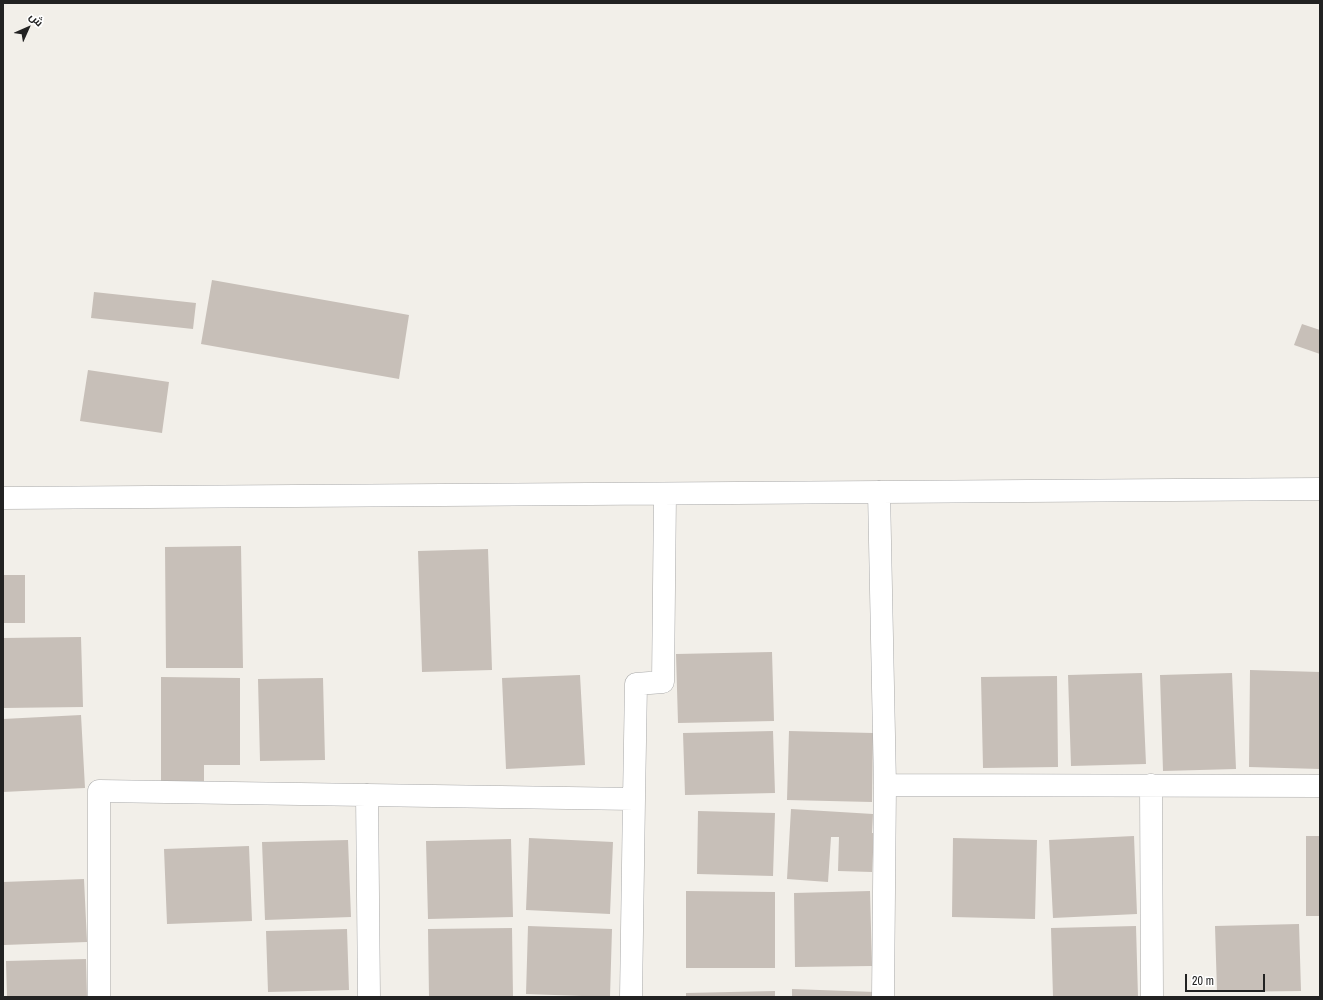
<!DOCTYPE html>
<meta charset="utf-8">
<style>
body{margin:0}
#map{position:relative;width:1323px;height:1000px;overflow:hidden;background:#f2efe9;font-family:"Archivo Narrow",Cairo,sans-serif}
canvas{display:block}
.frame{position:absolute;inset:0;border:4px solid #222;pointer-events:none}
.north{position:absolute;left:8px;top:8px;width:40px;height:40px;-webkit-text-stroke:3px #fff;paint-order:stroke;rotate:45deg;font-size:11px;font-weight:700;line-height:16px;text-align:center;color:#222}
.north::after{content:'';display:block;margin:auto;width:14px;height:18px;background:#222;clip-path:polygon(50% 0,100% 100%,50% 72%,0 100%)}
.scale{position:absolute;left:1185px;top:974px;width:80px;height:18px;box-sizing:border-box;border:2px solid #222;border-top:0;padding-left:5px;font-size:12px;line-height:14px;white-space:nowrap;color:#222;-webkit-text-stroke:3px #fff;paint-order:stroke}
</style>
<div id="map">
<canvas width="1323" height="1000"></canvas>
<div class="frame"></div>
<div class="north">ش</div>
<div class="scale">20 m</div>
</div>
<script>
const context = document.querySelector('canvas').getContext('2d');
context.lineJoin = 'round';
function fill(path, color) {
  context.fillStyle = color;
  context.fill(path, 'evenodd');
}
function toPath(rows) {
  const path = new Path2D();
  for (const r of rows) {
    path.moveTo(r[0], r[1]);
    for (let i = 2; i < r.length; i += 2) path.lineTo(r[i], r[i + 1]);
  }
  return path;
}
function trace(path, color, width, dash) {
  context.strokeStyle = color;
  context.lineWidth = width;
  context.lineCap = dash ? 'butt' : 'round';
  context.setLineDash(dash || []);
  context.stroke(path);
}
const building = toPath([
 [212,280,409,315,399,379,201,344],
 [94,292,196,303,193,329,91,318],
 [1302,324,1320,330,1320,354,1294,345],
 [88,370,169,382,162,433,80,421],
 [241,546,243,668,166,668,165,547],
 [488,549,492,670,422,672,418,551],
 [3,575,25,575,25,623,3,623],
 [81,637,83,707,3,708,3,638],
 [772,652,774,721,678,723,676,654],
 [1250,670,1320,672,1320,769,1249,767],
 [1142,673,1146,764,1071,766,1068,675],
 [1232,673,1236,769,1163,771,1160,675],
 [580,675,585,765,506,769,502,678],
 [1057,676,1058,767,983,768,981,677],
 [161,677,240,678,240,765,204,765,204,787,161,787],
 [323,678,325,760,260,761,258,679],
 [81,715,85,788,3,792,3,719],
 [773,731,775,793,685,795,683,733],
 [789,731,873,733,872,802,787,800],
 [791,809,873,814,872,833,874,833,872,872,838,871,839,837,831,837,828,882,787,879],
 [698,811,775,813,773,876,697,874],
 [1134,836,1137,914,1053,918,1049,840],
 [1306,836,1320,836,1320,916,1306,916],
 [529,838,613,842,610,914,526,910],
 [953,838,1037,840,1035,919,952,917],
 [511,839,513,917,428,919,426,841],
 [348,840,351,917,265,920,262,842],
 [249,846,252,921,167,924,164,849],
 [84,879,87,942,4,945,3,882],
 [686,891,775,892,775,968,686,968],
 [870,891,872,966,795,967,794,893],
 [1299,924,1301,991,1217,992,1215,926],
 [528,926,612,929,610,997,526,994],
 [1136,926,1138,997,1053,997,1051,928],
 [512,928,513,997,429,997,428,929],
 [347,929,349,990,268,992,266,931],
 [86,959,87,997,7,997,6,961],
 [792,989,875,992,874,997,792,997],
 [775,991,775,997,686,997,686,993]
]);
const street = toPath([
 [879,492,885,785],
 [3,498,1320,489],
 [1151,785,1152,997],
 [367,795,369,997],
 [634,799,636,684,663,682,665,494],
 [99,997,99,791,634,799,631,997],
 [883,997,885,785,1320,786]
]);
fill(building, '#c7bfb8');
trace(street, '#a9a9a9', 23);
trace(street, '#fff', 22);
</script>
